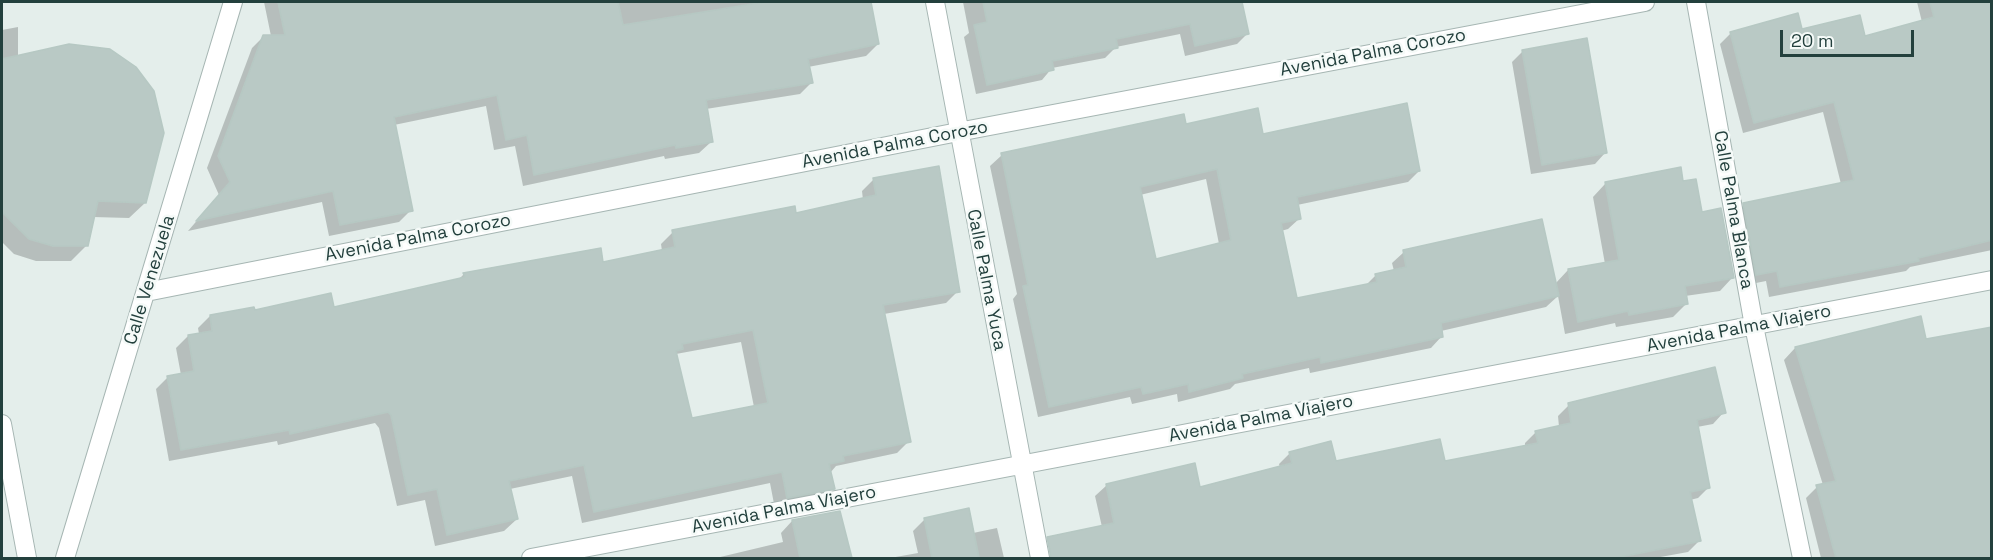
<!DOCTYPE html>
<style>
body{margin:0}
#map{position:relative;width:1993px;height:560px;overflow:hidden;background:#e4eeeb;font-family:"Space Grotesk",sans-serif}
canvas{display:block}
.frame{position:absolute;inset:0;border:3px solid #23403d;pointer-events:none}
.scale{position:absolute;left:1780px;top:30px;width:134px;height:27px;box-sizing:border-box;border:3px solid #23403d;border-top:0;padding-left:8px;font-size:18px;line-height:21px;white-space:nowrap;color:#23403d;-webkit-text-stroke:4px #f5faf8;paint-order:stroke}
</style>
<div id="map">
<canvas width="1993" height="560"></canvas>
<div class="frame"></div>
<div class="scale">20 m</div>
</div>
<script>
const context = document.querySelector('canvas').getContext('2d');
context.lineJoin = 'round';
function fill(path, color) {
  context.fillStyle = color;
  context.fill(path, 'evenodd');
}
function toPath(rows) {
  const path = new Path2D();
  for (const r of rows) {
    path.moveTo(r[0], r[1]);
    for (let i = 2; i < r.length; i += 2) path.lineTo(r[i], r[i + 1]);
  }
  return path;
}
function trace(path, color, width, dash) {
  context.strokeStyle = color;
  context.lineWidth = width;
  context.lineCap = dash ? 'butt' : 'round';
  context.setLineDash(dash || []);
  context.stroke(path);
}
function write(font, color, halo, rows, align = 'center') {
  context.font = font + ' "Space Grotesk",sans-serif';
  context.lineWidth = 5;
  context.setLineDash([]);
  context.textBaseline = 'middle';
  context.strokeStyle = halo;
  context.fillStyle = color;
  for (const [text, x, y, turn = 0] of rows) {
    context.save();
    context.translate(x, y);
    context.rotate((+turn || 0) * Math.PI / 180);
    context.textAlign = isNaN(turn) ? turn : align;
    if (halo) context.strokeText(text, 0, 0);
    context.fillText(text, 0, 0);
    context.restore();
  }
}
const shadow = toPath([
 [264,2,869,2,878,44,866,56,808,67,811,83,800,94,706,109,711,142,699,153,665,159,664,156,523,186,515,146,494,150,486,106,394,125,411,210,399,222,329,236,322,202,188,231,219,195,207,168,252,48,264,36,271,36],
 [963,2,1241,2,1248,33,1237,44,1185,56,1180,34,1116,47,1105,58,1052,68,1042,80,976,94,964,37,969,33],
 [1917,2,1992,2,1992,250,1910,267,1906,271,1769,297,1766,281,1746,285,1733,216,1744,205,1841,184,1823,112,1743,133,1720,44,1731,33,1801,31,1864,38,1922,22],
 [18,27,18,57,145,203,129,218,93,217,87,245,71,261,36,261,14,254,2,242,2,30],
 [1523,51,1605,153,1595,164,1531,174,1512,62],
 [1185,126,1262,135,1419,171,1408,182,1297,205,1300,218,1288,229,1281,231,1296,300,1365,286,1376,275,1394,271,1392,263,1404,252,1555,284,1568,270,1605,264,1593,197,1605,184,1682,183,1701,214,1732,278,1720,291,1685,296,1686,304,1673,317,1616,327,1615,323,1565,334,1558,296,1546,307,1441,331,1442,336,1431,348,1310,373,1309,368,1235,384,1230,389,1178,402,1177,394,1132,404,1130,397,1038,417,1013,299,1017,294,990,166,1002,155],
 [1206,179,1219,244,1155,261,1140,195],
 [874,179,958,291,946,303,884,314,909,441,897,453,836,466,830,473,833,488,821,500,775,509,770,483,582,523,572,476,510,489,517,519,504,531,435,546,425,500,397,506,379,428,375,423,278,445,277,441,169,461,156,389,168,377,181,375,176,348,188,336,199,334,198,328,210,316,253,312,333,309,458,280,464,274,602,264,662,251,661,244,673,232,795,215,863,200,862,191],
 [741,342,754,407,691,420,676,354],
 [1920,317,1925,341,1992,328,1992,558,1821,558,1806,498,1817,487,1823,485,1784,360,1795,348],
 [1569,405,1724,412,1713,424,1697,427,1709,487,1698,498,1690,500,1699,541,1688,552,1655,558,1066,558,1063,544,1102,527,1095,496,1107,485,1199,489,1280,468,1279,464,1290,453,1335,462,1444,462,1525,447,1525,443,1536,432,1559,427,1558,416],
 [839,512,850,558,716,558,783,542,781,533,792,521],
 [925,519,973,533,997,528,1004,558,890,558,918,553,913,531]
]);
const building = toPath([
 [278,2,618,2,623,25,765,2,871,2,879,44,808,59,813,83,706,100,713,142,676,148,675,145,534,175,527,135,506,140,497,95,394,117,413,211,340,225,333,191,196,221,230,182,218,156,263,35,285,35,278,2],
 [983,2,1242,2,1249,34,1195,46,1190,24,1116,39,1118,48,1052,61,1054,70,987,85,974,25,987,22,983,2],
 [1930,2,1992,2,1992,240,1918,258,1919,261,1780,287,1777,271,1756,275,1743,203,1854,180,1834,102,1754,123,1730,32,1798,13,1802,29,1860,15,1865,36,1934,17,1930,2],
 [1587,38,1607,153,1542,165,1522,50,1587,38],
 [69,44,110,49,136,67,154,91,164,133,146,203,98,201,88,246,53,246,29,239,2,212,2,59,69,44],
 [1407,103,1420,171,1297,197,1301,219,1281,223,1297,298,1377,282,1375,274,1406,267,1403,250,1542,219,1559,296,1441,323,1443,337,1378,351,1321,363,1320,357,1242,374,1243,378,1189,392,1188,384,1143,394,1141,387,1049,407,1023,286,1028,285,1001,153,1184,114,1186,124,1258,108,1263,134,1407,103],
 [1217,169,1231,240,1156,259,1140,187,1217,169],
 [939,166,960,292,883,305,911,442,843,456,844,461,829,464,835,489,787,498,782,472,594,512,584,465,509,481,518,519,447,535,437,489,408,495,391,415,388,412,290,434,289,430,181,450,167,376,194,371,188,335,212,331,210,315,254,307,255,310,331,293,334,307,465,277,463,273,601,248,603,262,675,247,672,230,795,206,796,213,876,195,873,178,939,166],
 [753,330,768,403,692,418,676,351,683,349,682,344,753,330],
 [1681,167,1683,181,1696,179,1702,212,1721,208,1734,278,1685,286,1688,304,1629,315,1628,311,1578,322,1568,269,1619,260,1605,182,1681,167],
 [1921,316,1926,339,1992,327,1992,558,1836,558,1816,485,1836,481,1795,347,1921,316],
 [1715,367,1726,413,1697,420,1710,488,1690,492,1701,541,1615,558,1051,558,1047,537,1114,523,1106,484,1195,463,1200,487,1292,463,1289,452,1331,441,1336,461,1440,439,1445,461,1538,443,1535,431,1571,423,1568,403,1715,367],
 [969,508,979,558,932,558,924,518,969,508],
 [840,511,852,558,800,558,792,520,840,511]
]);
const minor = toPath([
 [935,2,1040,558],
 [1696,2,1754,326,1802,558],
 [146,292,958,132,1645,2],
 [2,424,27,558],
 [65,558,233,2],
 [531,558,1992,280]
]);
const streetNames = [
 ["Avenida Palma Corozo",1373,53,-11],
 ["Avenida Palma Corozo",895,145,-11],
 ["Calle Palma Blanca",1733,210,80],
 ["Avenida Palma Corozo",418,238,-11],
 ["Calle Venezuela",150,280,-73],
 ["Calle Palma Yuca",986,280,79],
 ["Avenida Palma Viajero",1739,329,-11],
 ["Avenida Palma Viajero",1261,419,-11],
 ["Avenida Palma Viajero",784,510,-11]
];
fill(shadow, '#0003');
fill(building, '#b9c9c5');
trace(building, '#b6c8c3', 1.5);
trace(minor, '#a6b6b3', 20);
trace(minor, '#fff', 18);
write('18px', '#23403d', '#f5faf8', streetNames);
</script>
